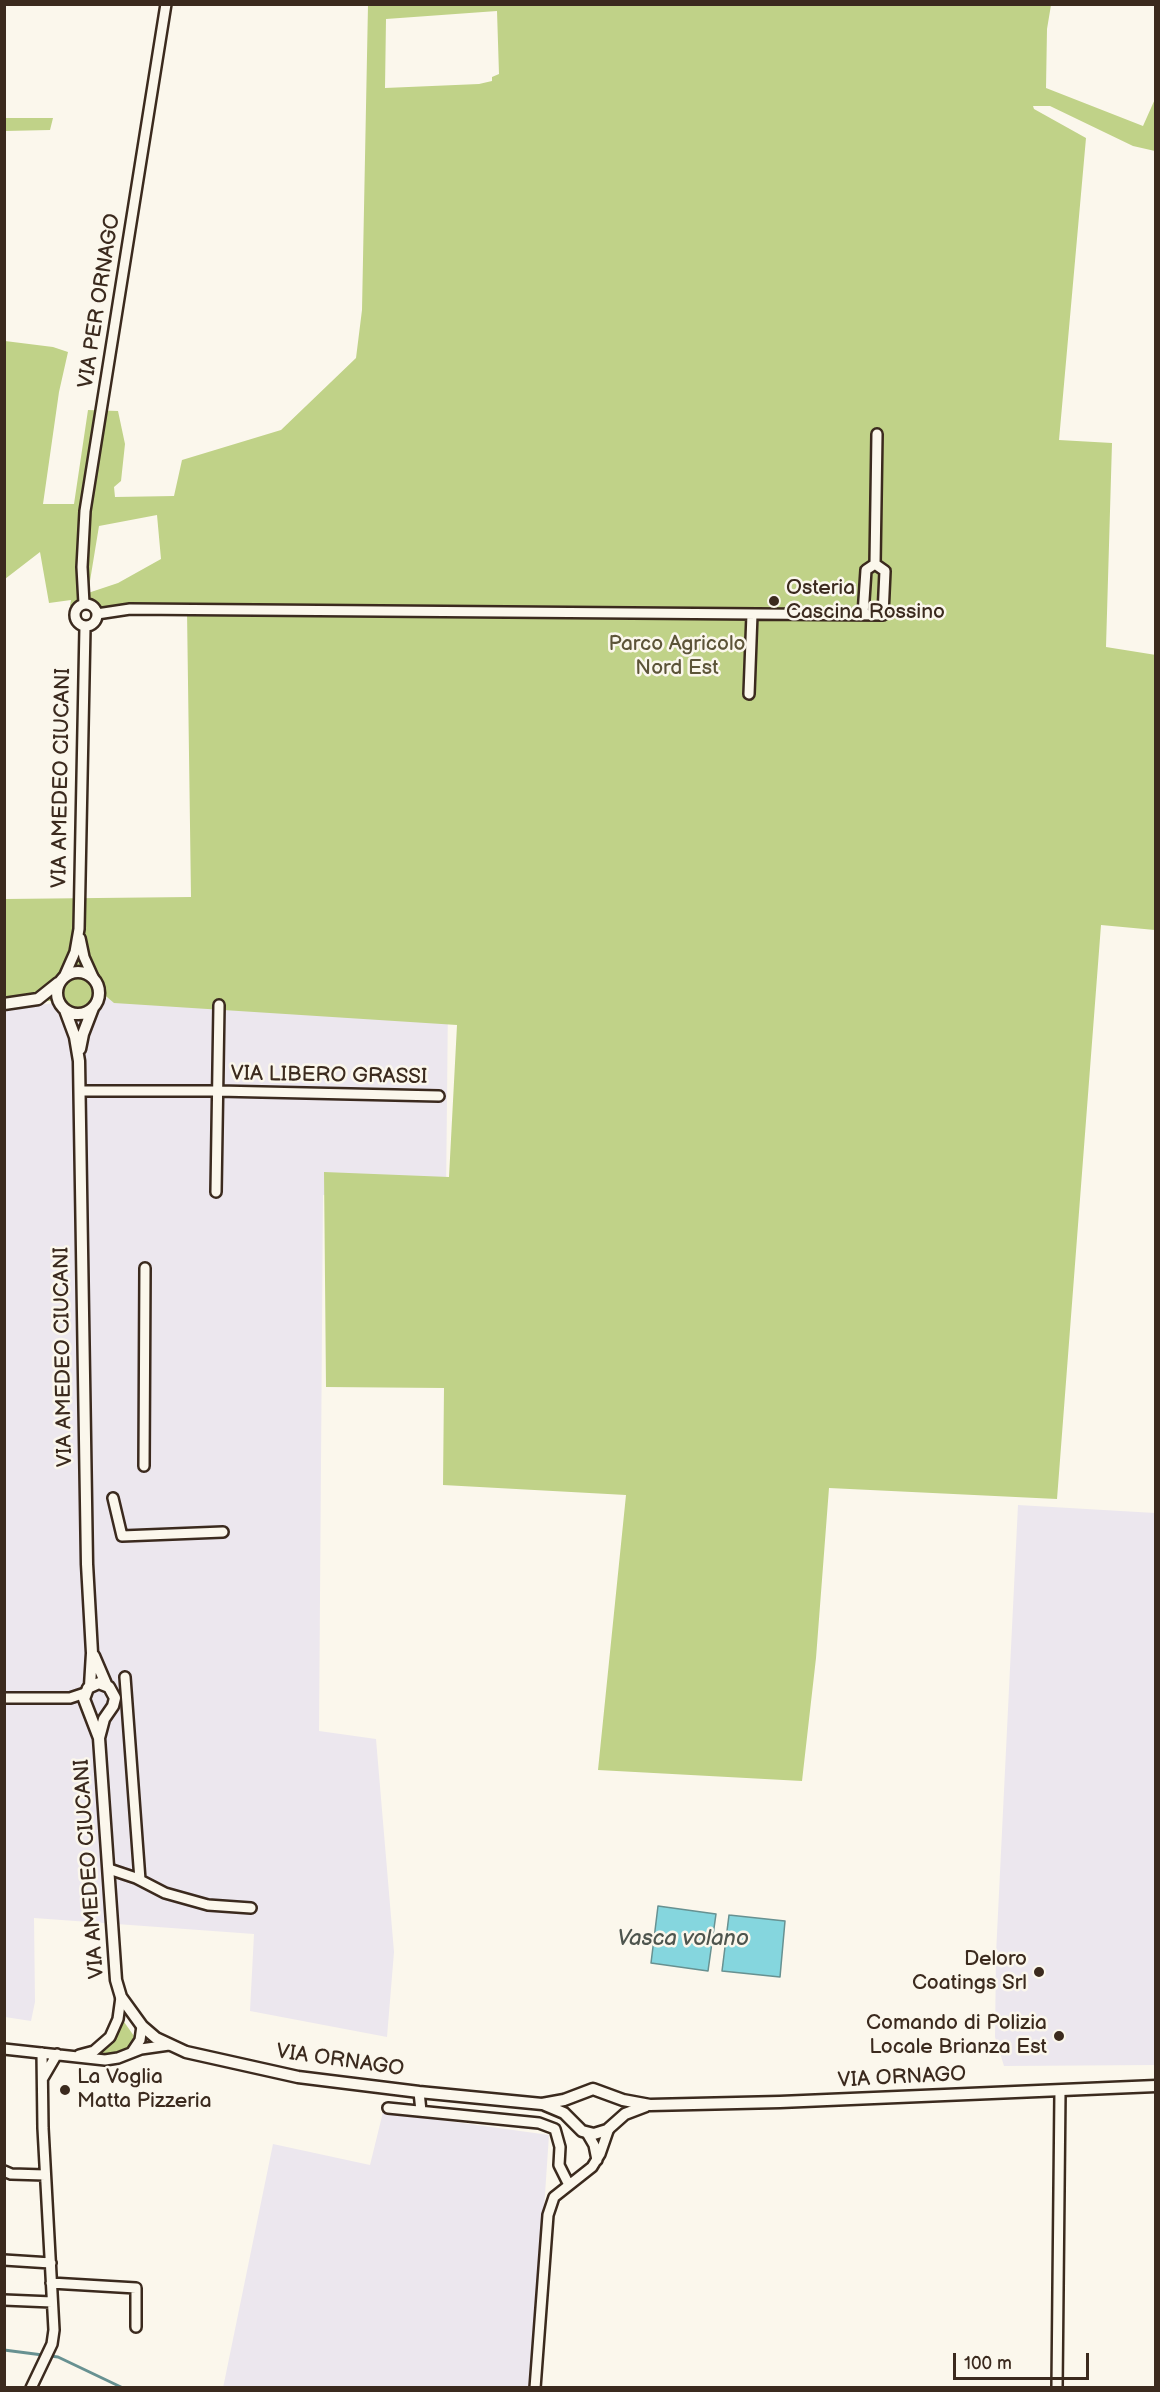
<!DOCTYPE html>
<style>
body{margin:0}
#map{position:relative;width:1160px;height:2392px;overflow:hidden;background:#fbf7ec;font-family:"Balsamiq Sans",sans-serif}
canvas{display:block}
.frame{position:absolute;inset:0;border:6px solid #3b2a1e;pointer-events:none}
.scale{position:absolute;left:953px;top:2353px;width:136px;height:27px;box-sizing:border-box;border:3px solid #3b2a1e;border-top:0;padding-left:8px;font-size:18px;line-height:21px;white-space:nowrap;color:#3b2a1e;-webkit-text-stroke:4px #fbf7ec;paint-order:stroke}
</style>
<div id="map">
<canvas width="1160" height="2392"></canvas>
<div class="frame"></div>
<div class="scale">100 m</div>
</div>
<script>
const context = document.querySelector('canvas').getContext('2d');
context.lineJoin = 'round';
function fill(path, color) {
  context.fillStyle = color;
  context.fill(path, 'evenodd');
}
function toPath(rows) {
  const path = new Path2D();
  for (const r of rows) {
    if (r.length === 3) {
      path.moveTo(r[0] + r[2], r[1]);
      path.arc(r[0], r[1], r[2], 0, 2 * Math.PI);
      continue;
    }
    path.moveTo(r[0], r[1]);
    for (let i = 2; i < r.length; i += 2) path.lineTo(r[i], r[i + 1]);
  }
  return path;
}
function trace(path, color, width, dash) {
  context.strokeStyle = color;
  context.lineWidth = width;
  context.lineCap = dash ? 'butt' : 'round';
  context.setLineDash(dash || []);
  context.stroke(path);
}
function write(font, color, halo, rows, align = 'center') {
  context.font = font + ' "Balsamiq Sans",sans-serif';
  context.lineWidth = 5;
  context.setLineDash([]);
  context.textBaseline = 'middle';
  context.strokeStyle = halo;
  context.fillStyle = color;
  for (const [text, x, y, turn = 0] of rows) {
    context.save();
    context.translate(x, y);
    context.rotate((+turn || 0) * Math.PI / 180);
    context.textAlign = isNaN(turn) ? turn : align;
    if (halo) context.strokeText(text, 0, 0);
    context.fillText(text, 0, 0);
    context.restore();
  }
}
const built = toPath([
 [111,998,448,1001,446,1197,323,1195,319,1731,376,1739,394,1952,387,2037,250,2011,254,1934,34,1918,35,2002,31,2021,5,2017,5,1008],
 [1018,1505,1155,1513,1155,2065,1004,2066,995,2037,996,1954],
 [383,2112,549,2135,532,2387,223,2388,273,2144,370,2165]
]);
const green = toPath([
 [494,4,1051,5,1047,29,1046,88,1143,126,1155,99,1155,151,1133,146,1050,106,1033,106,1034,109,1086,138,1059,440,1112,443,1106,647,1156,655,1155,930,1101,925,1057,1499,829,1488,816,1658,802,1781,598,1770,626,1495,443,1485,444,1388,326,1387,324,1172,449,1177,457,1025,114,1003,101,992,94,990,91,1002,79,1008,72,1007,66,1002,5,998,5,899,191,897,187,611,70,606,71,600,49,603,40,552,5,579,5,341,53,347,68,352,59,392,43,504,74,504,88,410,118,411,125,444,121,481,114,487,115,497,174,496,182,460,281,430,356,358,362,310,368,5],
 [497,11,499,74,492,77,492,81,479,84,385,88,386,19],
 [157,515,161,559,118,583,88,593,99,526],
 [4,118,53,118,50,130,5,131],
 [122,2019,134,2036,132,2043,124,2052,117,2056,101,2056,101,2053]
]);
const water = toPath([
 [658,1906,716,1914,708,1971,651,1963,658,1906],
 [729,1915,785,1921,780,1977,722,1971,729,1915]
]);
const stream = toPath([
 [4,2350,58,2357,123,2388]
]);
const minor = toPath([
 [86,615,11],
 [84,604,82,567,85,511,166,4],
 [97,614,130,609,883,615,885,571,875,564],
 [863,615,866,570,875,564,877,434],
 [749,694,752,614],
 [80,938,84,957,93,977],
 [64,977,75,952,79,929,85,627],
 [80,1091,218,1091,439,1096],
 [216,1192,219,1005],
 [144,1466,145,1268],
 [113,1498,122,1536,223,1532],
 [125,1677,140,1880],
 [4,1698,70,1698,85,1693],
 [109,1869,136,1878,165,1893,208,1905,251,1908],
 [4,2049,105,2060,118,2058,141,2049,169,2045],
 [132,2052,140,2040,142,2026],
 [79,2055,94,2051,110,2037,118,2019,121,1997],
 [43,2078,57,2054],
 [419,2092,421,2111],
 [388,2108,539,2123,555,2129,560,2147,559,2165,569,2185],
 [587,2133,594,2145,597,2160],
 [4,2171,11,2174,45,2175],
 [4,2260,51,2263],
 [51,2283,136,2288,136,2327],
 [4,2300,52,2302],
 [31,2388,52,2344,54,2330,43,2128,42,2053],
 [535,2388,548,2215,554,2197,592,2167,600,2154,609,2128],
 [1057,2388,1060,2091]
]);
const major = toPath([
 [78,993,21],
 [4,1004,38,999,58,983],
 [65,1010,75,1037,79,1061,87,1564,92,1653,90,1686],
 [80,1049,83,1034,93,1008],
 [94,1656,106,1684],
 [99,1738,104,1719,113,1706,115,1698,109,1687,99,1683,88,1688,84,1699,99,1738,116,1980,121,1997,142,2026,156,2038,186,2052,298,2077,419,2092,542,2104,564,2100,593,2089,623,2100,650,2105,780,2102,1156,2086],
 [545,2105,564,2113,582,2131,594,2134,607,2130,625,2114,646,2106]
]);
const markers = [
 [774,601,6,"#3b2a1e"],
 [1039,1972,6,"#3b2a1e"],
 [1059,2036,6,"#3b2a1e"],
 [65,2090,6,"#3b2a1e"]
];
const streetNames = [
 ["VIA PER ORNAGO",100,301,-81],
 ["VIA AMEDEO CIUCANI",62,778,-89],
 ["VIA LIBERO GRASSI",329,1076,1],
 ["VIA AMEDEO CIUCANI",64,1357,-91],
 ["VIA AMEDEO CIUCANI",90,1869,-94],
 ["VIA ORNAGO",340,2061,8],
 ["VIA ORNAGO",902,2078,-3]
];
const poiNames = [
 ["Osteria",786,589],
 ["Cascina Rossino",786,613],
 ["Deloro",1027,1960,"right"],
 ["Coatings Srl",1027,1984,"right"],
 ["Comando di Polizia",1047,2024,"right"],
 ["Locale Brianza Est",1047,2048,"right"],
 ["La Voglia",77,2078],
 ["Matta Pizzeria",77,2102]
];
const parkNames = [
 ["Parco Agricolo",677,645],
 ["Nord Est",677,669]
];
const waterNames = [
 ["Vasca volano",683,1939]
];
fill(built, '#ece7ee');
fill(green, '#c0d288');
fill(water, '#85d6de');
trace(water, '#679191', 1.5);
trace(stream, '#679191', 3);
trace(minor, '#3b2a1e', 14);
trace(major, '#3b2a1e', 15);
trace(minor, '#fbf7ec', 9);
trace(major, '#fbf7ec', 10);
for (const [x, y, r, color] of markers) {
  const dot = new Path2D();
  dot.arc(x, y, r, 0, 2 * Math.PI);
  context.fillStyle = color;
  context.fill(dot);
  trace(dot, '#fbf7ec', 2);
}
write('21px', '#3b2a1e', '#fbf7ec', streetNames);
write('21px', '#3b2a1e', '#fbf7ec', poiNames, 'left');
write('21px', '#5c5438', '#fbf7ec', parkNames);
write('italic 22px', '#4e554e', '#fbf7ec', waterNames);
</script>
